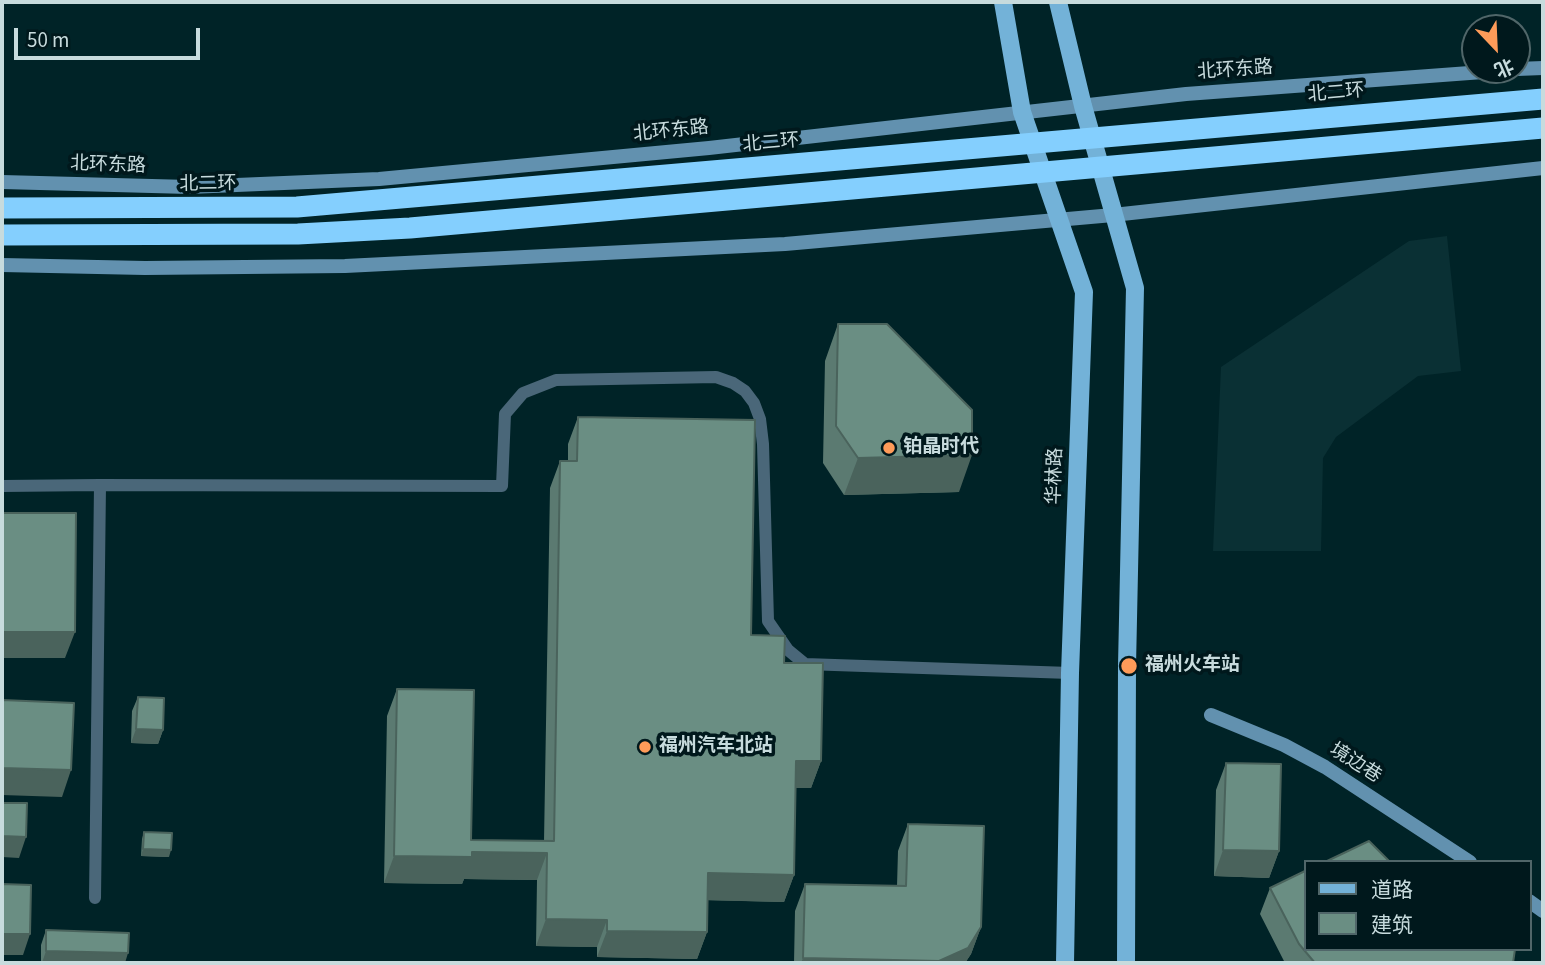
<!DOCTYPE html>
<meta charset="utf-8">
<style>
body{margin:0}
#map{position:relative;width:1545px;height:965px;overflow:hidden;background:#002327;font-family:"Source Sans 3","Noto Sans SC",sans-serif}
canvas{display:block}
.frame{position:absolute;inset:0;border:4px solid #c7dbdd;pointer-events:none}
.legend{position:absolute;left:1304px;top:860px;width:228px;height:91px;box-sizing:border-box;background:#00181c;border:2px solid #506669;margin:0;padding:9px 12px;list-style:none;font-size:21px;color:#c7dbdd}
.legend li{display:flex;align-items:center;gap:14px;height:35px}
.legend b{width:35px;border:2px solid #506669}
.north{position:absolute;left:1461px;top:14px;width:70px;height:70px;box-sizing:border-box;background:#00181c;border:2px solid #506669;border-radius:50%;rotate:157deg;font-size:19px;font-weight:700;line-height:28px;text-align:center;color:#c7dbdd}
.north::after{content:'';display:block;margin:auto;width:24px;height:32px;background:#fe9b59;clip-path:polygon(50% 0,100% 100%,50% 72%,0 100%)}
.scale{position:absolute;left:14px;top:28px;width:186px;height:32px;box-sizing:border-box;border:4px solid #c7dbdd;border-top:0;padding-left:9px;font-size:21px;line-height:24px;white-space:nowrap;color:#c7dbdd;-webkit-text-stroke:5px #00181c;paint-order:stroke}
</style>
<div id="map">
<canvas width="1545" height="965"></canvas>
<div class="frame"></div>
<ul class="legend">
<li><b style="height:9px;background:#73b2d8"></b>道路</li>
<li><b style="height:19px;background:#6a8e83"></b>建筑</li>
</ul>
<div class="north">北</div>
<div class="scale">50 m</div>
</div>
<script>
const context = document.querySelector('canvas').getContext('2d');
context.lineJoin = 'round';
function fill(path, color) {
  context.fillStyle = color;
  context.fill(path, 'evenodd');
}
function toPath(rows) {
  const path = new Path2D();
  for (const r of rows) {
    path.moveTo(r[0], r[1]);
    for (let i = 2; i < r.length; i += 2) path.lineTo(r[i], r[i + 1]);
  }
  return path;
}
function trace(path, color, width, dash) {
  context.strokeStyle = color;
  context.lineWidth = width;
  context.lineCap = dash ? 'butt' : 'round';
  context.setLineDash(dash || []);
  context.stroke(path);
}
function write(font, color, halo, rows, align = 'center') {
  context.font = font + ' "Source Sans 3","Noto Sans SC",sans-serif';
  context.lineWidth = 7;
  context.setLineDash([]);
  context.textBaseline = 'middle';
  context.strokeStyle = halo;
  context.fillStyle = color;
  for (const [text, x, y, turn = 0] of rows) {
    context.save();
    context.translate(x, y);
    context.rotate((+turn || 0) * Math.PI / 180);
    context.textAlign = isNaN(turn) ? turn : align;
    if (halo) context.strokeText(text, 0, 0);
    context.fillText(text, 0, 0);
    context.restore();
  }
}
const built = toPath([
 [1447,236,1461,371,1418,376,1336,437,1323,458,1321,551,1213,551,1221,367,1409,241]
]);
const lane = toPath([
 [2,486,100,485],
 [95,898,100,485,502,486,505,414,523,393,556,380,716,377,733,383,745,391,754,403,760,419,763,444,768,621,788,650,805,664,1070,673]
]);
const secondary = toPath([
 [1517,69,1543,68],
 [2,182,189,187,379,179,709,148,1186,94,1510,70],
 [2,265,145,268,345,266,785,244,1113,215,1543,168],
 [1211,715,1284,745,1325,767,1470,862],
 [1529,901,1543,911]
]);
const primary = toPath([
 [1003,2,1022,112,1084,292,1070,673,1065,963],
 [1058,2,1083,106,1135,288,1127,666,1126,963]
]);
const highwayBridge = toPath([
 [2,208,297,207,1543,99],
 [2,235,298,234,410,228,1543,128]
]);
const wall = toPath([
 [838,324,959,492,844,495,823,463,825,361],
 [578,417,751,635,784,663,821,761,811,788,796,788,794,875,784,902,707,900,707,932,697,959,597,957,597,947,536,946,537,880,464,879,462,884,384,883,387,716,397,689,471,840,544,841,550,488,560,461,568,461,568,444],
 [138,697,163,730,158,744,131,743,132,711],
 [1226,763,1279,851,1269,878,1214,876,1216,790],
 [908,824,981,927,971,954,965,963,794,963,795,911,805,884,897,886,898,851],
 [144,832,169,857,141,856,142,839],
 [1270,888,1513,963,1285,963,1260,914],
 [46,930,125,963,41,963,41,945]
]);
const shadedWall = toPath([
 [972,455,959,492,844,495,858,458],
 [2,632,75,632,65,658,2,658],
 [136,729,163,730,158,744,131,743],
 [796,761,821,761,811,788,786,788],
 [2,768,71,770,62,797,2,795],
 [2,836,26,837,19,858,2,857],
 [143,849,171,850,169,857,141,856],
 [1223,850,1279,851,1269,878,1214,876],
 [472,852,547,853,537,880,464,879,462,884,384,883,394,856],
 [708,873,794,875,784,902,698,900],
 [546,919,607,920,597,947,536,946],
 [981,927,971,954,965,963,801,963,803,958],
 [607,931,707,932,697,959,597,957],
 [2,934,30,934,23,955,2,955],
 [46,951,128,953,125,963,42,963]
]);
const building = toPath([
 [838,324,887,324,972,410,972,455,858,458,836,426,838,324],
 [578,417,755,420,751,635,785,636,784,663,823,663,821,761,796,761,794,875,708,873,707,932,607,931,607,920,546,919,547,853,472,852,472,857,394,856,397,689,474,690,471,840,554,841,560,461,577,461,578,417],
 [2,513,76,513,75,632,2,632,2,513],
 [138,697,164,698,163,730,136,729,138,697],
 [2,700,74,703,71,770,2,768,2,700],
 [1226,763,1281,764,1279,851,1223,850,1226,763],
 [2,803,27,803,26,837,2,836,2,803],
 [908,824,984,826,981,927,968,948,939,961,803,958,805,884,906,886,908,824],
 [144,832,172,833,171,850,143,849,144,832],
 [1369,841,1390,862,1325,862,1369,841],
 [1305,871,1305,949,1515,949,1513,963,1315,963,1299,944,1270,888,1305,871],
 [2,884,31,885,30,934,2,934,2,884],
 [46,930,129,933,128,953,46,951,46,930]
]);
const markers = [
 [889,448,7,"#fe9b59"],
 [1129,666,9,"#fe9b59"],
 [645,747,7,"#fe9b59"]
];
const streetNames = [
 ["北环东路",1235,71,-4],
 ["北二环",1336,94,-5],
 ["北环东路",671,132,-6],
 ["北二环",771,144,-5],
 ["北环东路",108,166,2],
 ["北二环",208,185,-1],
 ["华林路",1056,476,-88],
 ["境边巷",1355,764,32]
];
const poiNames = [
 ["铂晶时代",903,448],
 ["福州火车站",1145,666],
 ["福州汽车北站",659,747]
];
fill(built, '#0a3034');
trace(lane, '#4a6779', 12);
trace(secondary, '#6291af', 14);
trace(primary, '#73b2d8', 18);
trace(highwayBridge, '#84cffe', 21);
fill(wall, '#5b7a71');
fill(shadedWall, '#4a635c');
fill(building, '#6a8e83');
trace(building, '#4a635c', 2);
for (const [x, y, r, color] of markers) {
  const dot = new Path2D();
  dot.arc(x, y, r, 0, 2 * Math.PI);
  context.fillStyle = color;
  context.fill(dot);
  trace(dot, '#00181c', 2.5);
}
write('19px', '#c7dbdd', '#00181c', streetNames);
write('bold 19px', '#c7dbdd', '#00181c', poiNames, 'left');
</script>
